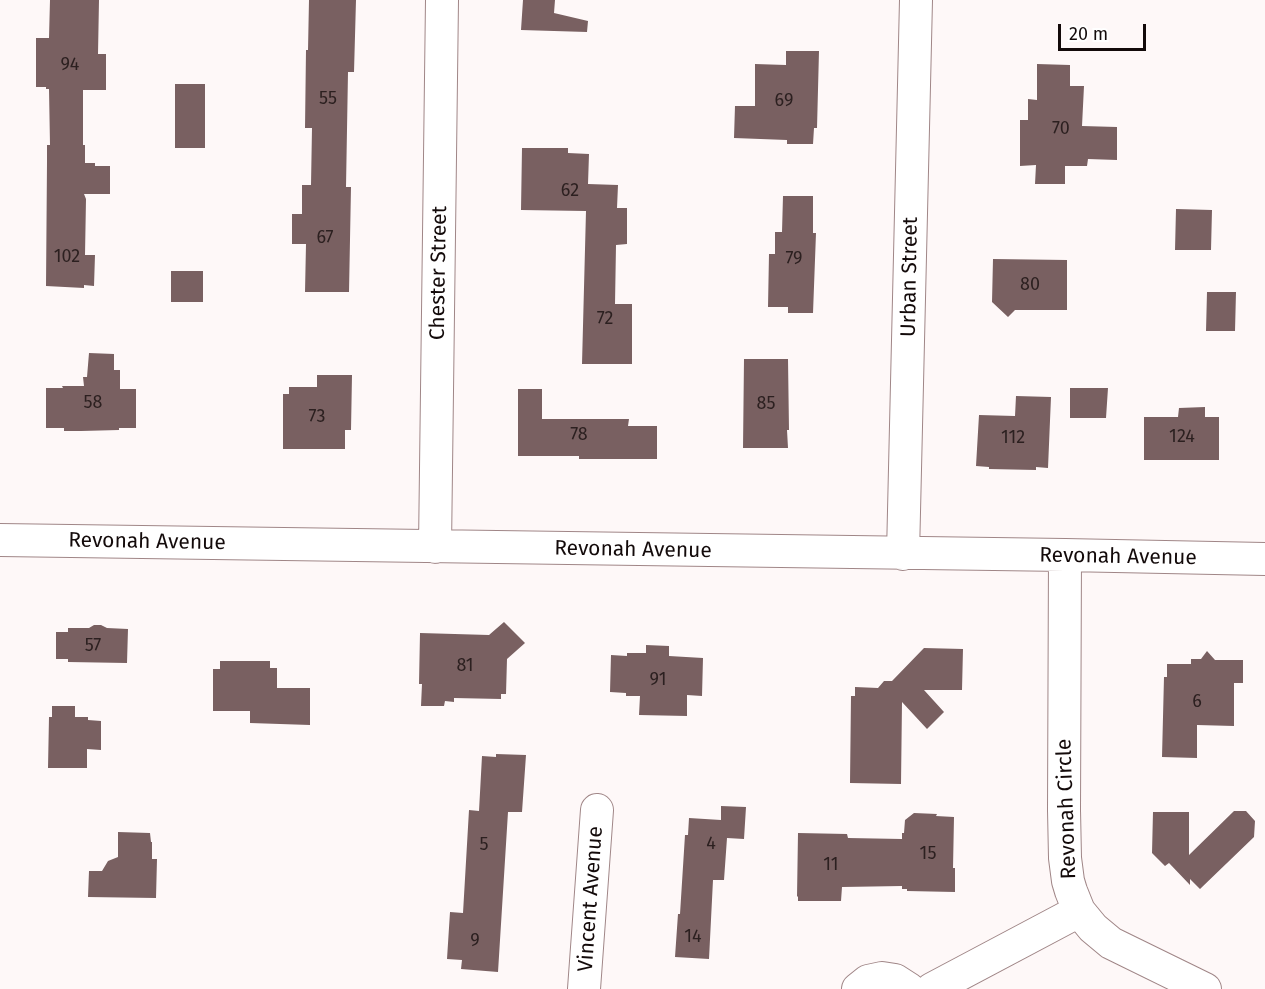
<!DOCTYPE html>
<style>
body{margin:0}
#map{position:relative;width:1265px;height:989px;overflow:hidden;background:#fef8f8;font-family:"Fira Sans",sans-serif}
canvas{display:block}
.scale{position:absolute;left:1058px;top:24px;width:88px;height:27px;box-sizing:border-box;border:3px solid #130a0a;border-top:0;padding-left:8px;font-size:18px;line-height:21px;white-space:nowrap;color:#130a0a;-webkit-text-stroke:4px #fff;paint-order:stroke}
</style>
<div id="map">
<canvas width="1265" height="989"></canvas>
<div class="scale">20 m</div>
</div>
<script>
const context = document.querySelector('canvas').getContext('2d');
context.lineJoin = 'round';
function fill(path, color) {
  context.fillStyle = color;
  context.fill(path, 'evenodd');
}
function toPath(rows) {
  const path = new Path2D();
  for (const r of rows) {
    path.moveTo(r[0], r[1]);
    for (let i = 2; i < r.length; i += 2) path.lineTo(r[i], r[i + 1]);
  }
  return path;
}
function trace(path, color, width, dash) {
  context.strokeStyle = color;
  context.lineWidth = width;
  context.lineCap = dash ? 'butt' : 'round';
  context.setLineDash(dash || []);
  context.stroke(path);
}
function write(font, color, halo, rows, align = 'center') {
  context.font = font + ' "Fira Sans",sans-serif';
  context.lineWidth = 6;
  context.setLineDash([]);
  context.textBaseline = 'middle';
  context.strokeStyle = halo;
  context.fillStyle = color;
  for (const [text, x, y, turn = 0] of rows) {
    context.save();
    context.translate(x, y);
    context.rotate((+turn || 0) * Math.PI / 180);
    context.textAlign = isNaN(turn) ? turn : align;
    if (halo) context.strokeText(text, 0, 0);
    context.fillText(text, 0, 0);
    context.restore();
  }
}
const building = toPath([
 [50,0,99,0,98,54,106,54,106,90,83,90,83,145,85,145,85,163,95,163,95,166,110,166,110,194,84,194,86,199,85,255,95,255,94,286,84,285,84,288,46,286,47,162,47,145,50,145,49,89,46,89,46,87,36,87,36,38,49,38],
 [309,0,356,0,354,72,348,72,346,187,351,187,349,292,305,292,306,244,292,244,292,214,302,214,302,185,311,185,312,128,305,128,306,50,308,50],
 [523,0,555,0,554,13,588,21,587,32,521,30],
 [786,51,819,51,817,128,814,128,813,144,787,144,787,140,734,138,735,106,755,106,755,64,786,65],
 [1037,64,1070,65,1070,86,1084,86,1082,126,1117,127,1117,160,1088,159,1087,166,1065,166,1065,184,1035,184,1036,165,1020,166,1020,120,1028,120,1028,99,1037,100],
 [175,84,205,84,205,148,175,148],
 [522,148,568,148,568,153,589,154,588,184,618,185,617,208,627,208,627,244,616,245,615,304,632,304,632,364,582,364,586,211,521,210],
 [783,196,813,196,813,233,816,233,813,313,788,313,788,307,768,307,769,254,775,254,775,232,782,232],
 [1176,209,1212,210,1211,250,1175,250],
 [993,259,1067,260,1067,310,1015,310,1008,317,992,302],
 [171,271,203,271,203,302,171,302],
 [1207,292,1236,292,1235,331,1206,331],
 [89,353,114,354,114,370,120,370,120,389,136,389,136,428,119,428,119,430,81,431,64,431,64,428,46,428,46,388,63,388,62,386,84,386,83,377,87,377],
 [744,359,788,359,789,430,787,430,788,448,743,448],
 [317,375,352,375,351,430,345,430,345,449,283,449,283,394,289,394,289,387,317,387],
 [1070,388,1108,388,1106,418,1070,418],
 [518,389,542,389,542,419,629,419,628,426,657,426,657,459,579,459,579,456,518,456],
 [1016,396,1051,397,1048,468,1036,467,1036,470,989,469,989,467,976,466,979,415,1015,416],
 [1205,407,1205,417,1219,417,1219,460,1144,460,1144,417,1178,417,1179,408],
 [504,622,525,643,507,659,506,694,501,694,501,699,454,698,454,702,445,701,444,706,421,706,422,684,419,684,420,633,489,635],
 [94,625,101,625,107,628,128,629,127,663,68,662,68,659,56,659,56,632,68,632,68,628,89,628],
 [646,645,669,646,669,656,703,658,702,696,687,695,687,716,639,715,640,696,626,696,626,693,610,692,611,655,627,656,627,653,646,653],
 [924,648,963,649,962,690,924,690,944,712,927,729,902,702,901,784,850,783,851,696,855,696,855,687,878,688,884,681,892,681],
 [1207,651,1215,660,1243,660,1243,683,1234,683,1234,726,1197,725,1197,758,1162,757,1164,677,1167,677,1167,664,1191,664,1191,659,1201,659],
 [220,661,270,661,270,668,277,668,277,688,310,688,310,725,250,723,250,711,213,711,213,669,220,669],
 [52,706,75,706,75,717,88,717,88,720,101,721,101,750,87,749,87,768,48,768,49,717,52,717],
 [496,754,526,755,522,812,508,812,498,972,461,969,462,960,447,959,450,912,463,913,469,810,479,811,482,756,496,757],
 [721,806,746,807,744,839,727,838,724,880,713,880,709,959,675,957,678,914,680,914,685,835,688,835,689,818,721,820],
 [1234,811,1246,811,1255,821,1254,837,1200,889,1190,879,1190,885,1169,863,1165,866,1152,853,1153,812,1189,812,1189,855],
 [914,813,937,814,936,816,954,817,953,868,955,868,955,892,907,891,907,889,902,889,902,886,842,887,841,901,798,901,798,896,797,897,798,833,847,834,848,838,902,839,902,833,904,833,905,820],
 [118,832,150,833,151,842,152,842,152,859,157,859,156,898,88,897,89,871,102,871,108,861,118,857]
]);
const street = toPath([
 [0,540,1065,555,1265,559],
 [435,547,442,0],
 [903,554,916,0],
 [1065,555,1064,810,1065,858,1068,881,1071,891,1079,911,1093,928,1111,943,1205,989],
 [584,989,597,810],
 [858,989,868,981,882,978,895,980,909,989],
 [932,989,1079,911]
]);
const numberNames = [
 ["94",70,65],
 ["55",328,99],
 ["69",784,101],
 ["70",1061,129],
 ["62",570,191],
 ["67",325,238],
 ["102",67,257],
 ["79",794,259],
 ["80",1030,285],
 ["72",605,319],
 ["58",93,403],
 ["85",766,404],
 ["73",317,417],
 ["78",579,435],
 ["124",1182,437],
 ["112",1013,438],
 ["57",93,646],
 ["81",465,666],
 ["91",658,680],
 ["6",1197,702],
 ["4",711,844],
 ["5",484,845],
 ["15",928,854],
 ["11",831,865],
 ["14",693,937],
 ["9",475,941]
];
const streetNames = [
 ["Chester Street",439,273,-89],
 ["Urban Street",910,277,-89],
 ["Revonah Avenue",147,542,1],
 ["Revonah Avenue",633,550,1],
 ["Revonah Avenue",1118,557,1],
 ["Revonah Circle",1067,809,-92],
 ["Vincent Avenue",591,899,-86]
];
fill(building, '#796061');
trace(street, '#a08687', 34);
trace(street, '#fff', 32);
write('18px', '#2c2020', null, numberNames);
write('21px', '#130a0a', '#fff', streetNames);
</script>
